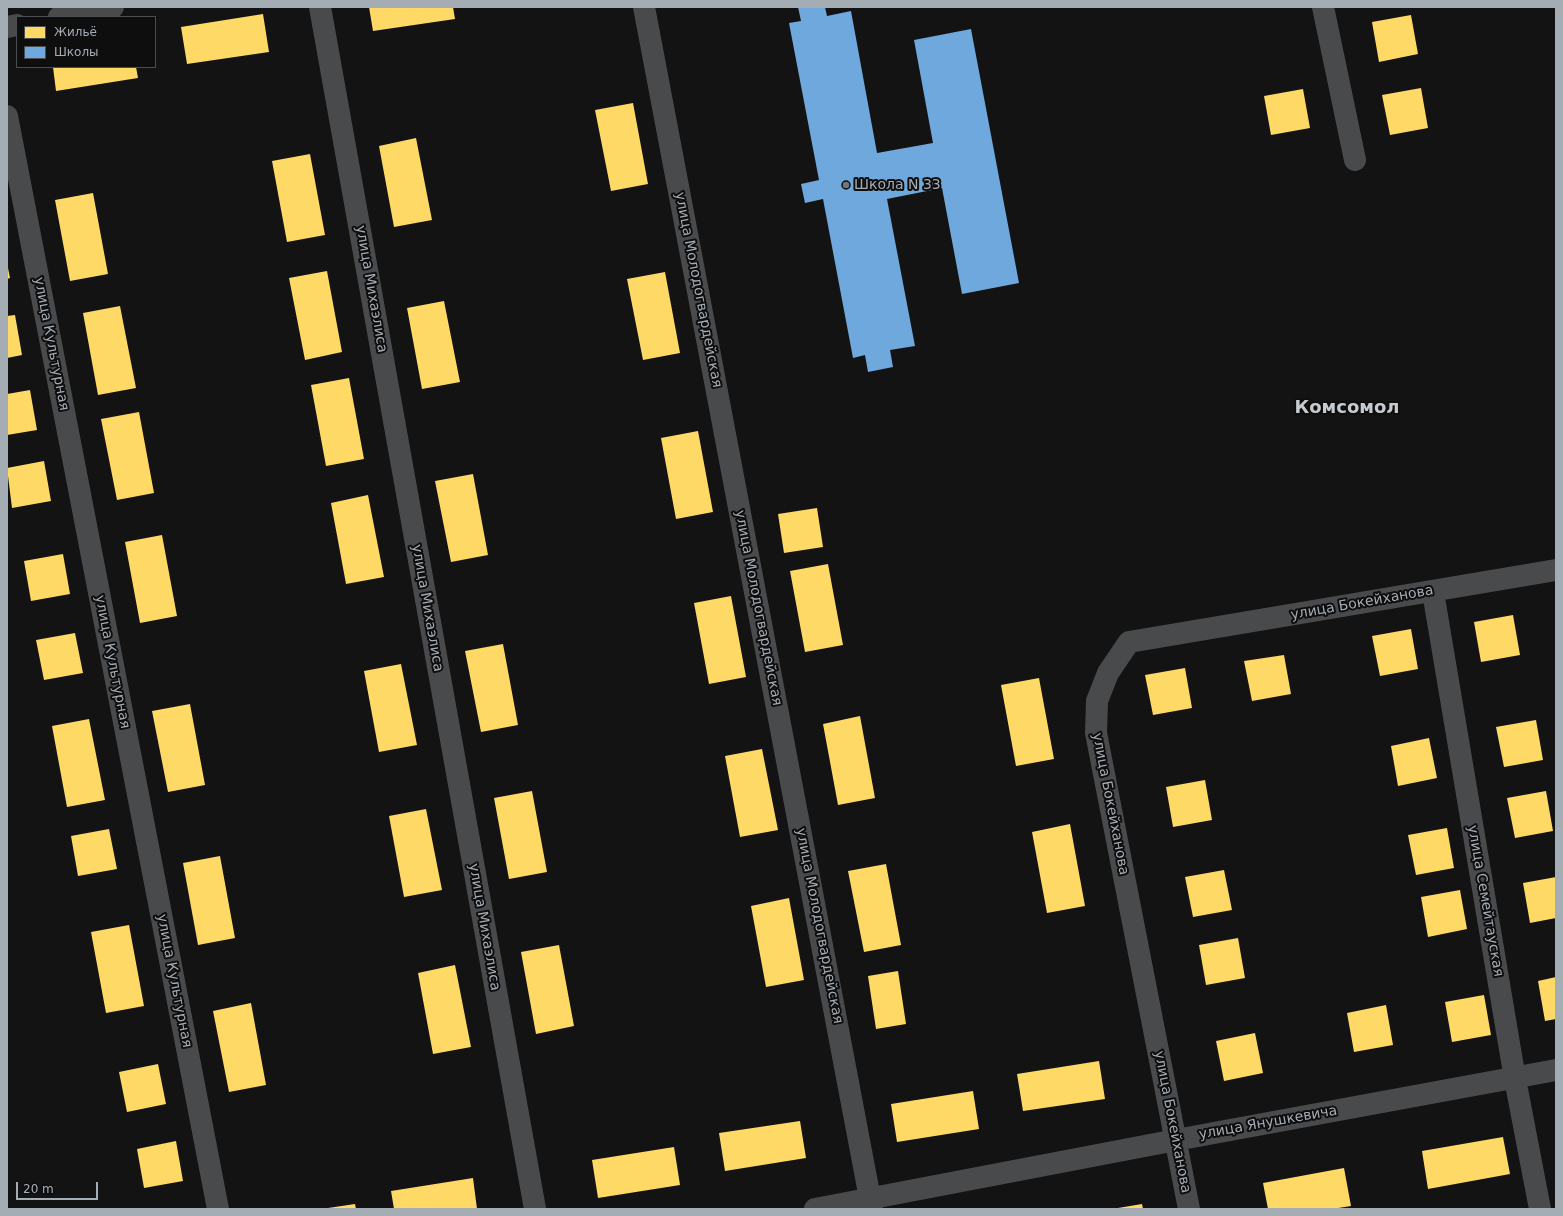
<!DOCTYPE html>
<meta charset="utf-8">
<style>
body{margin:0}
#map{position:relative;width:1563px;height:1216px;overflow:hidden;background:#131314;font-family:"DejaVu Sans",sans-serif}
canvas{display:block}
.frame{position:absolute;inset:0;border:8px solid #a5adb4;pointer-events:none}
.legend{position:absolute;left:16px;top:16px;width:140px;height:52px;box-sizing:border-box;background:#0e0e0f;border:1px solid #4a4e51;margin:0;padding:5px 7px;list-style:none;font-size:12px;color:#a5adb4}
.legend li{display:flex;align-items:center;gap:8px;height:20px}
.legend b{width:20px;border:1px solid #4a4e51}
.scale{position:absolute;left:16px;top:1182px;width:82px;height:18px;box-sizing:border-box;border:2px solid #a5adb4;border-top:0;padding-left:5px;font-size:12px;line-height:14px;white-space:nowrap;color:#a5adb4;-webkit-text-stroke:3px #0e0e0f;paint-order:stroke}
</style>
<div id="map">
<canvas width="1563" height="1216"></canvas>
<div class="frame"></div>
<ul class="legend">
<li><b style="height:11px;background:#ffd966"></b>Жильё</li>
<li><b style="height:11px;background:#6fa8dc"></b>Школы</li>
</ul>
<div class="scale">20 m</div>
</div>
<script>
const context = document.querySelector('canvas').getContext('2d');
context.lineJoin = 'round';
function fill(path, color) {
  context.fillStyle = color;
  context.fill(path, 'evenodd');
}
function toPath(rows) {
  const path = new Path2D();
  for (const r of rows) {
    path.moveTo(r[0], r[1]);
    for (let i = 2; i < r.length; i += 2) path.lineTo(r[i], r[i + 1]);
  }
  return path;
}
function trace(path, color, width, dash) {
  context.strokeStyle = color;
  context.lineWidth = width;
  context.lineCap = dash ? 'butt' : 'round';
  context.setLineDash(dash || []);
  context.stroke(path);
}
function write(font, color, halo, rows, align = 'center') {
  context.font = font + ' "DejaVu Sans",sans-serif';
  context.lineWidth = 4;
  context.setLineDash([]);
  context.textBaseline = 'middle';
  context.strokeStyle = halo;
  context.fillStyle = color;
  for (const [text, x, y, turn = 0] of rows) {
    context.save();
    context.translate(x, y);
    context.rotate((+turn || 0) * Math.PI / 180);
    context.textAlign = isNaN(turn) ? turn : align;
    if (halo) context.strokeText(text, 0, 0);
    context.fillText(text, 0, 0);
    context.restore();
  }
}
const homes = toPath([
 [369,7,453,7,455,19,373,31],
 [263,14,269,52,187,64,181,27],
 [1411,15,1418,54,1379,62,1372,22],
 [53,67,136,67,138,78,56,91],
 [1421,88,1428,128,1390,135,1382,95],
 [1303,89,1310,128,1271,135,1264,96],
 [633,103,648,184,611,191,595,110],
 [416,138,432,220,394,227,379,146],
 [310,154,325,235,287,242,272,161],
 [93,193,108,274,70,281,55,200],
 [7,263,10,278,7,279],
 [327,271,342,352,305,360,289,278],
 [665,272,680,353,643,360,627,279],
 [444,301,460,382,422,389,407,308],
 [120,306,136,388,98,395,83,313],
 [15,315,22,355,7,358,7,316],
 [349,378,364,459,326,466,311,385],
 [30,390,37,430,7,435,7,394],
 [139,412,154,493,117,500,101,419],
 [698,431,713,512,676,519,661,438],
 [44,461,51,501,12,508,7,468],
 [473,474,488,555,451,562,435,481],
 [368,495,384,577,346,584,331,503],
 [817,508,823,547,784,553,778,514],
 [162,535,177,616,140,623,125,542],
 [63,554,70,594,31,601,24,561],
 [828,564,843,645,805,652,790,571],
 [731,596,746,677,709,684,694,603],
 [1513,615,1520,655,1481,662,1474,622],
 [1411,629,1418,669,1380,676,1372,636],
 [75,633,83,673,44,680,36,640],
 [503,644,518,725,481,732,465,651],
 [1284,655,1291,694,1252,701,1244,661],
 [401,664,417,745,379,752,364,671],
 [1185,668,1192,708,1153,715,1145,675],
 [1039,678,1054,759,1016,766,1001,685],
 [190,704,205,785,168,792,152,711],
 [860,716,875,798,838,805,823,724],
 [89,719,105,800,67,807,52,726],
 [1536,720,1543,760,1504,767,1496,727],
 [1429,738,1437,778,1398,786,1391,746],
 [762,749,778,830,740,837,725,756],
 [1205,780,1212,820,1173,827,1166,787],
 [532,791,547,872,509,879,494,798],
 [1546,791,1553,831,1515,838,1507,798],
 [426,809,442,890,404,897,389,816],
 [1070,824,1085,906,1047,913,1032,832],
 [1447,828,1454,868,1416,875,1408,835],
 [109,829,117,869,78,876,71,836],
 [220,856,235,938,198,945,183,863],
 [886,864,901,945,864,952,848,871],
 [1224,870,1232,910,1193,917,1185,877],
 [1556,877,1556,918,1530,923,1523,883],
 [1460,890,1467,929,1428,937,1421,897],
 [789,898,804,980,766,987,751,906],
 [129,925,144,1006,106,1013,91,932],
 [1238,938,1245,978,1206,985,1199,945],
 [559,945,574,1026,536,1034,521,952],
 [455,965,471,1047,433,1054,418,973],
 [898,971,906,1024,876,1029,868,976],
 [1556,977,1556,1019,1545,1021,1538,981],
 [1484,995,1491,1035,1452,1042,1445,1002],
 [251,1003,266,1085,229,1092,213,1011],
 [1386,1005,1393,1045,1354,1052,1347,1013],
 [1255,1033,1263,1073,1224,1081,1216,1041],
 [1099,1061,1105,1099,1023,1111,1017,1074],
 [158,1064,166,1104,127,1112,119,1072],
 [973,1091,979,1129,897,1142,891,1104],
 [800,1121,806,1158,725,1171,719,1133],
 [1503,1137,1510,1174,1428,1189,1422,1151],
 [176,1141,183,1181,144,1188,137,1149],
 [674,1147,680,1185,598,1198,592,1160],
 [1344,1168,1351,1206,1332,1209,1268,1209,1263,1183],
 [473,1178,477,1209,394,1209,391,1191],
 [355,1204,356,1209,328,1209,328,1208],
 [1142,1204,1143,1209,1118,1209,1118,1208]
]);
const schools = toPath([
 [798,7,825,7,827,16,851,11,877,153,933,143,914,40,971,29,1019,283,962,294,942,188,887,199,915,346,890,350,893,367,868,372,865,355,853,358,823,199,805,203,801,184,819,180,789,23,801,21]
]);
const minor = toPath([
 [320,7,535,1209],
 [644,7,872,1209],
 [1323,7,1355,160],
 [59,17,113,7],
 [7,27,17,25],
 [7,116,218,1209],
 [1433,592,1515,1079,1540,1209],
 [815,1209,1176,1140,1556,1070],
 [1189,1209,1096,733,1097,701,1108,673,1129,642,1556,570]
]);
const markers = [
 [846,185,4,"#72777c"]
];
const poiNames = [
 ["Школа N 33",854,185]
];
const streetNames = [
 ["улица Михаэлиса",371,289,80],
 ["улица Молодогвардейская",698,290,79],
 ["улица Культурная",51,344,79],
 ["улица Бокейханова",1362,603,-10],
 ["улица Михаэлиса",427,608,80],
 ["улица Молодогвардейская",758,608,79],
 ["улица Культурная",112,662,79],
 ["улица Бокейханова",1110,804,79],
 ["улица Семейтауская",1485,901,80],
 ["улица Молодогвардейская",819,926,79],
 ["улица Михаэлиса",484,927,80],
 ["улица Культурная",174,981,79],
 ["улица Бокейханова",1172,1122,79],
 ["улица Янушкевича",1268,1123,-10]
];
const districtNames = [
 ["Комсомол",1347,408]
];
fill(homes, '#ffd966');
fill(schools, '#6fa8dc');
trace(minor, '#484a4c', 22);
for (const [x, y, r, color] of markers) {
  const dot = new Path2D();
  dot.arc(x, y, r, 0, 2 * Math.PI);
  context.fillStyle = color;
  context.fill(dot);
  trace(dot, '#0e0e0f', 1.5);
}
write('14px', '#a5adb4', '#0e0e0f', poiNames, 'left');
write('14px', '#a5adb4', '#0e0e0f', streetNames);
write('bold 18px', '#c6cbd0', '#0e0e0f', districtNames);
</script>
